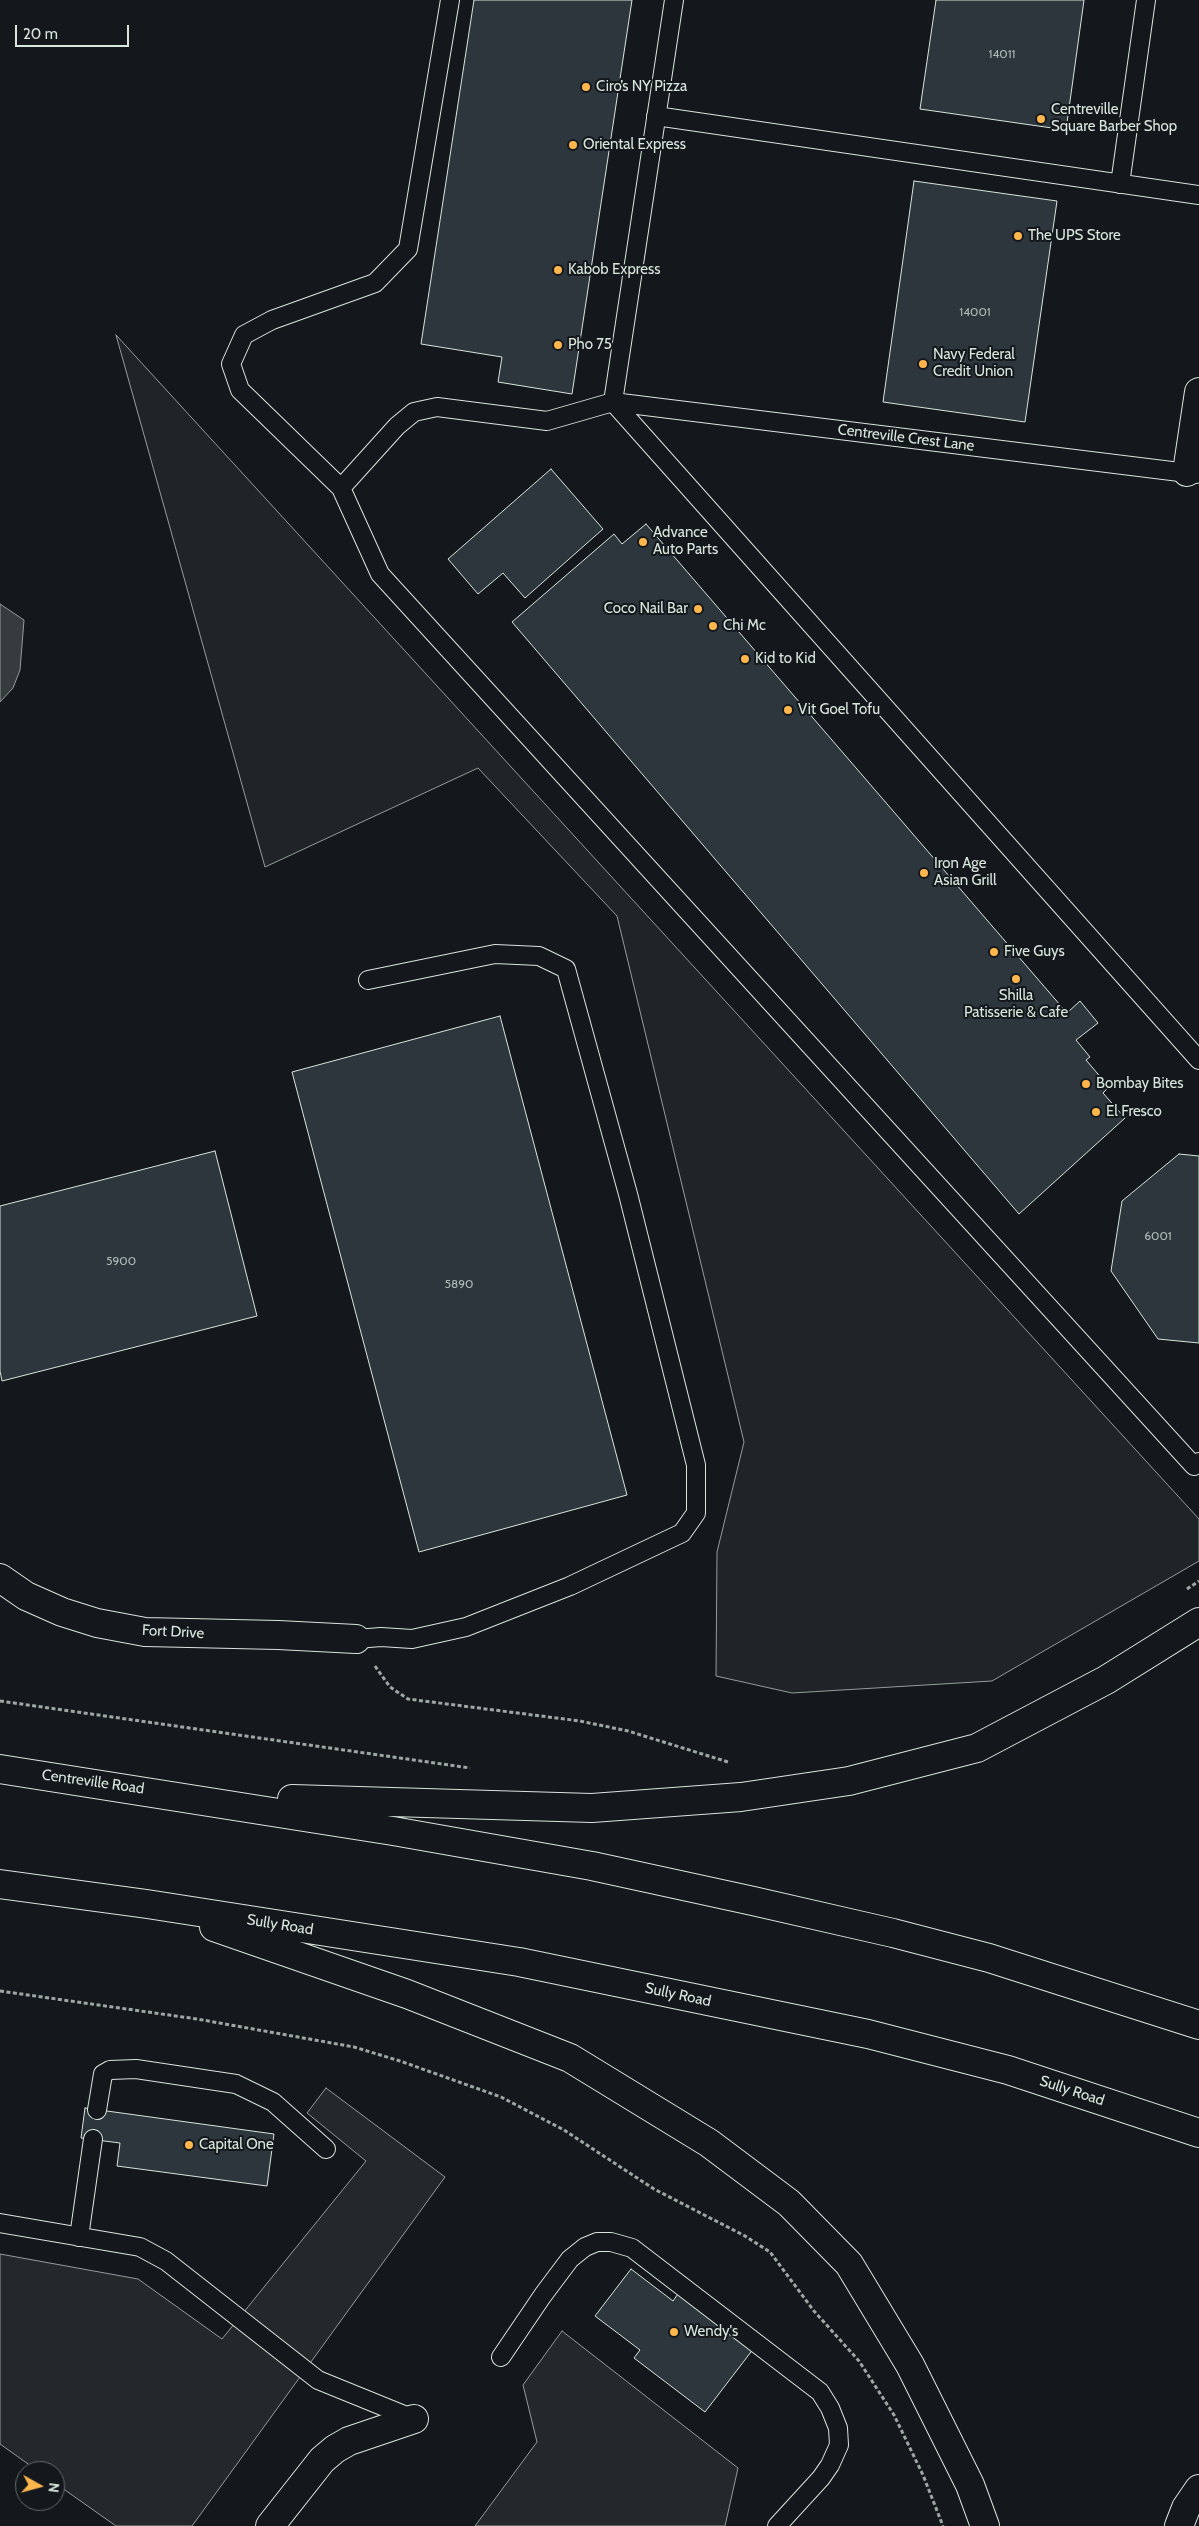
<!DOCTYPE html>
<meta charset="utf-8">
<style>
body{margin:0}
#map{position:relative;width:1199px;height:2526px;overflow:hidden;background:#14181c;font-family:Cabin,sans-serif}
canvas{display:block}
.north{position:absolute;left:15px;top:2461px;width:50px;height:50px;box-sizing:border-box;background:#14181c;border:1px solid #626a69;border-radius:50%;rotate:97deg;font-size:14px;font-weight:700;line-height:20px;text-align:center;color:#d8e6dc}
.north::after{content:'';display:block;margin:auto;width:18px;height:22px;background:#ffb74d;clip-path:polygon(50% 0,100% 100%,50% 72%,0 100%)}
.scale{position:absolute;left:15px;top:25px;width:114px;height:22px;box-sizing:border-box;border:2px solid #d8e6dc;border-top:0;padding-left:6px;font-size:15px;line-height:18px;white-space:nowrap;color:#d8e6dc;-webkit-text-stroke:4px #14181c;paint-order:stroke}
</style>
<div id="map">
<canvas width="1199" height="2526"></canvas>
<div class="north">N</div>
<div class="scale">20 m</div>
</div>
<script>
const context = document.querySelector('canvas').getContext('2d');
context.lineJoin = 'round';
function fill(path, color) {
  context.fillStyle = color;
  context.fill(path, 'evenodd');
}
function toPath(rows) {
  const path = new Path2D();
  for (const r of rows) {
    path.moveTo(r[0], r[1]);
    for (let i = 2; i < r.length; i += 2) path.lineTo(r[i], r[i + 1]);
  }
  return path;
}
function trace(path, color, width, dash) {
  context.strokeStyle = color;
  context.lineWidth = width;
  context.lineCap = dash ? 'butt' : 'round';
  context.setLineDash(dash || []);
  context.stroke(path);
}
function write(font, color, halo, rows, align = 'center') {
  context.font = font + ' Cabin,sans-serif';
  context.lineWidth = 4;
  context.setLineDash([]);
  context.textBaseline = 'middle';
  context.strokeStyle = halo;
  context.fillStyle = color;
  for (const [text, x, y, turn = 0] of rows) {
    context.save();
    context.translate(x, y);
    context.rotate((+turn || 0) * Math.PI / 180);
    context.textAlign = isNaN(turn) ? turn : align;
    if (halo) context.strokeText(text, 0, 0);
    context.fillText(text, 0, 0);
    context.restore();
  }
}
const green = toPath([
 [116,335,1199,1519,1199,1561,992,1681,792,1693,716,1676,717,1552,744,1442,617,916,478,768,265,867,116,335]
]);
const parking = toPath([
 [326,2088,445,2177,192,2526,116,2526,55,2483,55,2471,38,2471,0,2444,0,2254,138,2279,222,2339,366,2161,307,2113,326,2088],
 [562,2331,738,2468,725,2526,475,2526,537,2442,523,2385,562,2331]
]);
const water = toPath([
 [0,604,24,620,20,670,13,688,0,702,0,604]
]);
const building = toPath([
 [474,0,632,0,572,394,498,382,502,357,421,344,474,0],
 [936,0,1084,0,1066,130,920,109,936,0],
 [914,181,1057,201,1025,422,883,402,914,181],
 [551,469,603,529,525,598,503,573,478,594,448,559,551,469],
 [646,524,1067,1013,1080,1001,1098,1023,1076,1040,1090,1057,1086,1060,1109,1087,1103,1093,1125,1118,1019,1214,512,622,614,534,622,544,646,524],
 [500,1016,627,1495,419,1552,292,1072,500,1016],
 [215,1151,257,1316,2,1381,0,1371,0,1206,215,1151],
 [1179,1154,1199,1156,1199,1343,1158,1339,1111,1271,1122,1201,1179,1154],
 [85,2108,274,2134,267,2186,117,2166,120,2143,81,2138,85,2108],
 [631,2269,673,2301,680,2291,754,2348,705,2412,634,2358,640,2350,595,2316,631,2269]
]);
const path = toPath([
 [1187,1589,1199,1581],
 [375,1666,390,1687,408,1699,580,1721,628,1731,728,1762],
 [0,1701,470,1768],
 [0,1991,197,2019,354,2047,400,2061,501,2097,564,2130,654,2189,745,2236,770,2252,814,2311,859,2361,894,2415,923,2475,943,2526]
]);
const lane = toPath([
 [450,0,408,249,375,283,272,320,244,335,231,364,240,390,341,488,380,574,1194,1466,1199,1462],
 [656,116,1199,195],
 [1120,184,1146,0],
 [613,402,1199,1060],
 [613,402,674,0],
 [341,488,397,426,414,412,437,407,547,421,613,402,1196,474],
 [356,1639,381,1637,412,1639,466,1627,570,1586,682,1533,696,1513,696,1465,628,1194,566,969,539,956,495,954,368,980],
 [97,2110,103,2074,110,2070,136,2069,236,2084,273,2102,326,2149],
 [0,2223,140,2247,166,2261,318,2380,414,2419],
 [79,2237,93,2139],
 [501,2357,543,2295,570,2259,585,2247,597,2242,611,2242,632,2248,820,2392,830,2408,838,2428,839,2445,830,2465,821,2478,777,2526]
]);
const street = toPath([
 [1187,472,1199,392],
 [0,1578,26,1596,62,1612,97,1623,145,1632,278,1635,356,1639],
 [270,2526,322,2460,335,2449,349,2441,414,2419]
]);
const highway = toPath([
 [0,1769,393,1831,592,1866,753,1901,893,1933,989,1958,1199,2025],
 [292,1799,592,1808,741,1797,849,1781,977,1748,1106,1680,1199,1622],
 [0,1884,147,1904,519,1962,868,2034,1008,2070,1199,2133],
 [214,1927,407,1994,570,2058,709,2143,789,2203,849,2264,910,2365,970,2485,985,2526],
 [1179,2526,1186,2508,1199,2489]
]);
const markers = [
 [586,87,5,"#ffb74d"],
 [1041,119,5,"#ffb74d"],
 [573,145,5,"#ffb74d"],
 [1018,236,5,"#ffb74d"],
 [558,270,5,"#ffb74d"],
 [558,345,5,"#ffb74d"],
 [923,364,5,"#ffb74d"],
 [643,542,5,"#ffb74d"],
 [698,609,5,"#ffb74d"],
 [713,626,5,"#ffb74d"],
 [745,659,5,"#ffb74d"],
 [788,710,5,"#ffb74d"],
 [924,873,5,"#ffb74d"],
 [994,952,5,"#ffb74d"],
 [1016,979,5,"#ffb74d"],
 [1086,1084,5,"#ffb74d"],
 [1096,1112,5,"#ffb74d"],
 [189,2145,5,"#ffb74d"],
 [674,2332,5,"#ffb74d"]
];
const numberNames = [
 ["14011",1002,54],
 ["14001",975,312],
 ["6001",1158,1236],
 ["5900",121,1261],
 ["5890",459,1284]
];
const poiNames = [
 ["Ciro’s NY Pizza",596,87],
 ["Centreville",1051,110],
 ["Square Barber Shop",1051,127],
 ["Oriental Express",583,145],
 ["The UPS Store",1028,236],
 ["Kabob Express",568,270],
 ["Pho 75",568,345],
 ["Navy Federal",933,355],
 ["Credit Union",933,372],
 ["Advance",653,533],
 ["Auto Parts",653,550],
 ["Coco Nail Bar",688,609,"right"],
 ["Chi Mc",723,626],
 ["Kid to Kid",755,659],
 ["Vit Goel Tofu",798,710],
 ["Iron Age",934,864],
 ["Asian Grill",934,881],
 ["Five Guys",1004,952],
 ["Shilla",1016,996,"center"],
 ["Patisserie & Cafe",1016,1013,"center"],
 ["Bombay Bites",1096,1084],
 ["El Fresco",1106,1112],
 ["Capital One",199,2145],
 ["Wendy's",684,2332]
];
const streetNames = [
 ["Centreville Crest Lane",906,438,7],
 ["Fort Drive",173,1632,3],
 ["Centreville Road",93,1782,8],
 ["Sully Road",280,1925,9],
 ["Sully Road",678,1995,12],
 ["Sully Road",1072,2091,18]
];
fill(green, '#202428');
trace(green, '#939e99', 1);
fill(parking, '#24282b');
trace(parking, '#939e99', 1);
fill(water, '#363b3e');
trace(water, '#939e99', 1);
fill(building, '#2c363c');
trace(building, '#d8e6dc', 1);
trace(lane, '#d8e6dc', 20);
trace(street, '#d8e6dc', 30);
trace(highway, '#d8e6dc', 30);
trace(path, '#9da8a2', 3, [4, 2.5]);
trace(lane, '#14181c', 18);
trace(street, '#14181c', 28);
trace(highway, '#14181c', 28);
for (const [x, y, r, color] of markers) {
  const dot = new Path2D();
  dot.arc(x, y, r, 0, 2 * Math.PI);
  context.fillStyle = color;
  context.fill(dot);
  trace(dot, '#14181c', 2);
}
write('12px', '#adbab4', null, numberNames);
write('15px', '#d8e6dc', '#14181c', poiNames, 'left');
write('15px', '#d8e6dc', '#14181c', streetNames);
</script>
